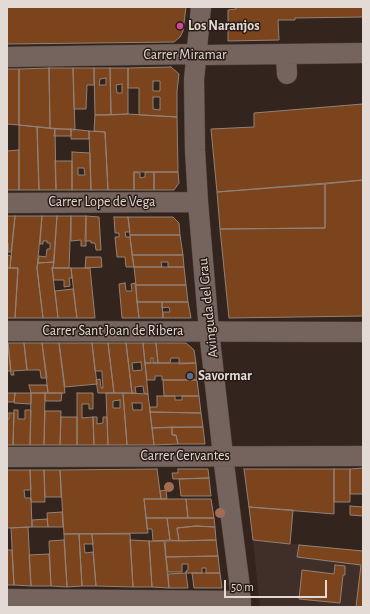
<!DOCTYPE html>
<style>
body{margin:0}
#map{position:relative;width:370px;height:614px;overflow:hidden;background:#33251e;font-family:"Alegreya Sans",sans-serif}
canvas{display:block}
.frame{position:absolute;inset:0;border:8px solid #e3dad5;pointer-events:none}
.scale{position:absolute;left:224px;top:580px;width:103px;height:18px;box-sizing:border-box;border:2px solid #e3dad5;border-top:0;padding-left:5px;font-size:12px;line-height:14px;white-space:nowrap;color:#e3dad5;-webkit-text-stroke:3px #291b15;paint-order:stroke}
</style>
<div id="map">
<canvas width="370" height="614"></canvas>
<div class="frame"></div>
<div class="scale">50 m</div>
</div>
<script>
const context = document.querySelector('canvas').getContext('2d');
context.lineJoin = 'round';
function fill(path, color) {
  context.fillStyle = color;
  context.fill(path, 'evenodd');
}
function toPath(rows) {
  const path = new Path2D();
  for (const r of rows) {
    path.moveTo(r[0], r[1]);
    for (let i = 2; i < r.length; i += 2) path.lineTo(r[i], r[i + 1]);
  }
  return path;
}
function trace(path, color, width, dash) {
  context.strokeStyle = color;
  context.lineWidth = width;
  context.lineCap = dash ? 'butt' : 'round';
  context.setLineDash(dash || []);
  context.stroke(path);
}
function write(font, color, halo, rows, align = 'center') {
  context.font = font + ' "Alegreya Sans",sans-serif';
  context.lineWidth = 3;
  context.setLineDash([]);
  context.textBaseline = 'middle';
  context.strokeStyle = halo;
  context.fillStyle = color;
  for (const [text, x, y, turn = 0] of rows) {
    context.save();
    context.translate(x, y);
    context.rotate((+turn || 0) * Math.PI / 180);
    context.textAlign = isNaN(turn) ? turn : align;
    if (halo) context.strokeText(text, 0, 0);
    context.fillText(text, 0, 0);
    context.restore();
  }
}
const education = toPath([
 [253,540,363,551,363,607,260,607]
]);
const building = toPath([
 [7,7,186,7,183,31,180,37,174,42,7,44,7,7],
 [236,7,363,7,363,17,295,18,295,20,278,20,279,40,228,41,228,10,236,9,236,7],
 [171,67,179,74,177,91,177,117,139,115,139,88,128,88,128,68,171,67],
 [153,81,160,81,160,91,153,91,153,81],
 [153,97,160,97,160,110,153,109,153,97],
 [49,68,73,68,75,130,50,128,49,68],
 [49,68,50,128,19,125,19,69,49,68],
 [73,68,94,68,94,85,87,85,86,109,74,109,73,68],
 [94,68,110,68,111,115,95,115,94,68],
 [106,78,106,85,99,85,100,79,106,78],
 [110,68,128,68,128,114,111,115,110,68],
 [122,84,122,93,117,93,116,85,122,84],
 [7,69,19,69,19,125,7,124,7,69],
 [363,104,363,180,217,192,211,129,254,127,254,113,363,104],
 [128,114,177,117,178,172,134,172,134,190,108,190,105,132,94,131,95,115,128,114],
 [19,125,37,127,39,190,19,190,19,125],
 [37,127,55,129,56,190,39,190,37,127],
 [55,129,71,129,71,136,54,136,55,129],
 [71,129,89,131,89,139,71,139,71,129],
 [89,131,105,132,108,190,91,190,89,131],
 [19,150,19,190,7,190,7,151,19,150],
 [72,152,90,153,91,190,72,190,72,152],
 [78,168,84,168,85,175,78,175,78,168],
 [55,161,72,161,72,190,56,190,55,161],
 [134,172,140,173,140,178,145,177,145,172,154,172,154,190,134,190,134,172],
 [154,172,178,172,179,183,174,190,154,190,154,172],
 [363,180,363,316,229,318,220,229,325,228,325,184,363,180],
 [325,184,325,228,220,229,217,192,325,184],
 [7,216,15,216,11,252,8,252,8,243,7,243,7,216],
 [15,216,42,216,37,268,43,318,15,318,18,268,10,268,15,216],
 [42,216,57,216,54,262,38,263,39,256,46,257,47,249,50,249,50,243,47,243,47,241,43,241,43,244,40,244,42,216],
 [57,216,71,216,69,268,53,268,57,216],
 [71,216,86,216,86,246,81,246,81,240,71,241,71,216],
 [86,216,99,217,101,250,96,250,95,243,91,243,91,241,85,241,86,216],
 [114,217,128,217,130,232,125,232,126,237,130,237,134,267,126,267,125,257,117,257,115,237,119,237,119,233,115,233,114,217],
 [128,217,173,217,179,223,180,235,130,235,128,217],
 [130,235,180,235,183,255,132,255,130,235],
 [7,255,11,256,10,268,7,268,7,255],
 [132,255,183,255,184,267,168,267,168,262,161,262,162,267,134,267,132,255],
 [86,257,101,257,102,267,85,268,86,257],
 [54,262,53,268,52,268,58,318,43,318,37,268,38,263,54,262],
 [134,267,184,267,186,285,136,285,134,267],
 [7,268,18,268,15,318,7,318,7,268],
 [52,268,71,268,72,278,69,278,70,286,64,287,64,280,54,280,52,268],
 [71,268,90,268,95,318,77,318,71,268],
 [125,283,126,291,132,291,131,284,135,283,139,318,122,318,119,284,125,283],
 [136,285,186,285,188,302,137,302,136,285],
 [73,289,77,318,58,318,55,291,73,289],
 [137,302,162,302,163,318,139,318,137,302],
 [162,302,188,302,191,318,163,318,163,312,170,312,169,307,162,308,162,302],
 [7,343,8,343,11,371,7,371,7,343],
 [8,343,24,343,27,370,13,371,14,375,11,375,8,343],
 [24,343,42,343,47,378,41,378,40,370,27,370,24,343],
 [42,343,59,343,65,393,48,393,42,343],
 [59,343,92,343,97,384,65,387,59,343],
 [92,343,108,343,114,393,98,393,96,380,100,379,101,388,103,388,102,374,102,371,95,371,92,343],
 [108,343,126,343,132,393,114,393,108,343],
 [126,343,143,343,148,394,144,393,143,386,135,387,136,393,132,393,126,343],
 [141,362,142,370,133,371,132,363,141,362],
 [143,343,156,343,158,363,153,363,153,358,151,358,151,363,145,363,143,343],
 [156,343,186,343,194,350,196,363,179,364,179,358,171,358,170,363,158,363,156,343],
 [145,363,196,363,197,380,162,380,162,376,155,376,155,380,147,380,145,363],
 [163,380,197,380,199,396,164,396,163,380],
 [29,385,47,385,48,393,31,393,29,385],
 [7,393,15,393,14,402,7,402,7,393],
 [15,393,31,393,31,404,14,403,15,393],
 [31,393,45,393,44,445,30,445,31,393],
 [45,393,62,393,61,401,45,401,45,393],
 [77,393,93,393,93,409,89,409,89,404,82,404,82,418,93,417,94,445,77,445,77,393],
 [106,393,123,393,127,445,108,445,106,393],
 [120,400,120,408,113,408,113,401,120,400],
 [123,393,148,394,154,445,127,445,123,393],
 [132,403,142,403,142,410,133,410,132,403],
 [157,396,175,396,175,400,182,400,182,396,199,396,201,413,150,412,150,407,157,407,157,396],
 [14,410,18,410,18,419,25,419,25,410,31,410,30,445,13,445,14,410],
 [45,411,61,411,60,445,44,445,45,411],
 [150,412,201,413,203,427,152,428,150,412],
 [9,413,14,413,13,445,7,445,7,419,9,419,9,413],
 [61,417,77,417,77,445,60,445,61,417],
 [93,417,97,417,97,424,103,423,103,417,107,417,108,445,94,445,93,417],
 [172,427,203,427,205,444,178,444,176,435,172,435,172,427],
 [172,427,172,435,176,435,178,444,154,445,152,428,172,427],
 [363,468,363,494,350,494,350,469,363,468],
 [157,469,161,499,144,499,148,533,64,534,60,470,157,469],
 [178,469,208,469,209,478,173,479,172,473,178,473,178,469],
 [244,469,334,469,334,514,249,507,244,469],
 [334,469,350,469,350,502,334,502,334,469],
 [7,470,30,470,31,490,24,490,25,498,31,498,32,527,7,528,7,470],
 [30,470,44,470,45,502,31,502,30,470],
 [44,470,60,470,61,497,45,497,44,470],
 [209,478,211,496,181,496,179,479,209,478],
 [166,490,167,499,161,499,160,491,166,490],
 [144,499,186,499,188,518,146,518,144,499],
 [186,499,211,499,214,518,188,518,186,499],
 [350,506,363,507,363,516,350,515,350,506],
 [249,507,293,510,290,544,253,540,249,507],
 [62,512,63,527,48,527,47,513,62,512],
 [146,518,167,518,170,540,153,541,152,529,147,529,146,518],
 [167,518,214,518,215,527,196,526,177,528,179,541,170,540,167,518],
 [47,519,48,527,32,527,32,520,47,519],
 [196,526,215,527,216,540,179,541,177,528,196,526],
 [28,527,31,586,14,585,11,528,28,527],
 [64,534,79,534,82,586,67,587,64,534],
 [79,534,92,534,93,544,84,544,85,553,93,552,96,586,82,586,79,534],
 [92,534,130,534,133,587,96,586,92,534],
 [64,540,67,587,51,586,49,541,64,540],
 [130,540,149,541,152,587,133,587,130,540],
 [216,540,218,556,166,557,165,541,216,540],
 [149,541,164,541,169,588,152,587,149,541],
 [299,545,363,551,363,607,356,607,361,565,297,557,299,545],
 [7,550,12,550,14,585,7,585,7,550],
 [49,554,51,586,31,586,29,555,49,554],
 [218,556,220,573,206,573,206,568,202,568,202,573,186,573,186,571,188,570,188,564,182,564,182,572,168,572,166,557,218,556],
 [335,565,345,566,345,575,343,575,340,603,299,599,302,570,334,574,335,565],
 [186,573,188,588,169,588,168,574,186,573],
 [192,573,220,573,222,588,194,588,192,573]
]);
const minor = toPath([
 [201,7,194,80,195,150,198,202,209,331,224,464,239,580,241,607],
 [286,54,287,74],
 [7,57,196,54,207,55,363,53],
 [7,203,198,202],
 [7,331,363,332],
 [7,457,363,456],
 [7,599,241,601]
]);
const trees = [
 [169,487],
 [220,513]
];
const markers = [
 [180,26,4,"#d1479c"],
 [190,376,4,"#5c6f8a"]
];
const poiNames = [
 ["Los Naranjos",188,26],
 ["Savormar",198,376]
];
const streetNames = [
 ["Carrer Miramar",185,55],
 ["Carrer Lope de Vega",102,202],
 ["Avinguda del Grau",208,308,-96],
 ["Carrer Sant Joan de Ribera",113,331],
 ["Carrer Cervantes",185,456]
];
fill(education, '#402e28');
fill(building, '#7c441c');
trace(building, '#928278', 1);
trace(minor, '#4e433d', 21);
trace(minor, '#75645d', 20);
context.fillStyle = '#a26c52';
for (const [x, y] of trees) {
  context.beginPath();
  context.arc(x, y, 5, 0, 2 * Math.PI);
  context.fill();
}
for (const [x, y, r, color] of markers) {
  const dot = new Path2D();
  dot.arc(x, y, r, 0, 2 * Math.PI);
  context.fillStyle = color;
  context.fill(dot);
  trace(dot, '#291b15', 1.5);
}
write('bold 14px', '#e3dad5', '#291b15', poiNames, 'left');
write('14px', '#e3dad5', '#291b15', streetNames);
</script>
